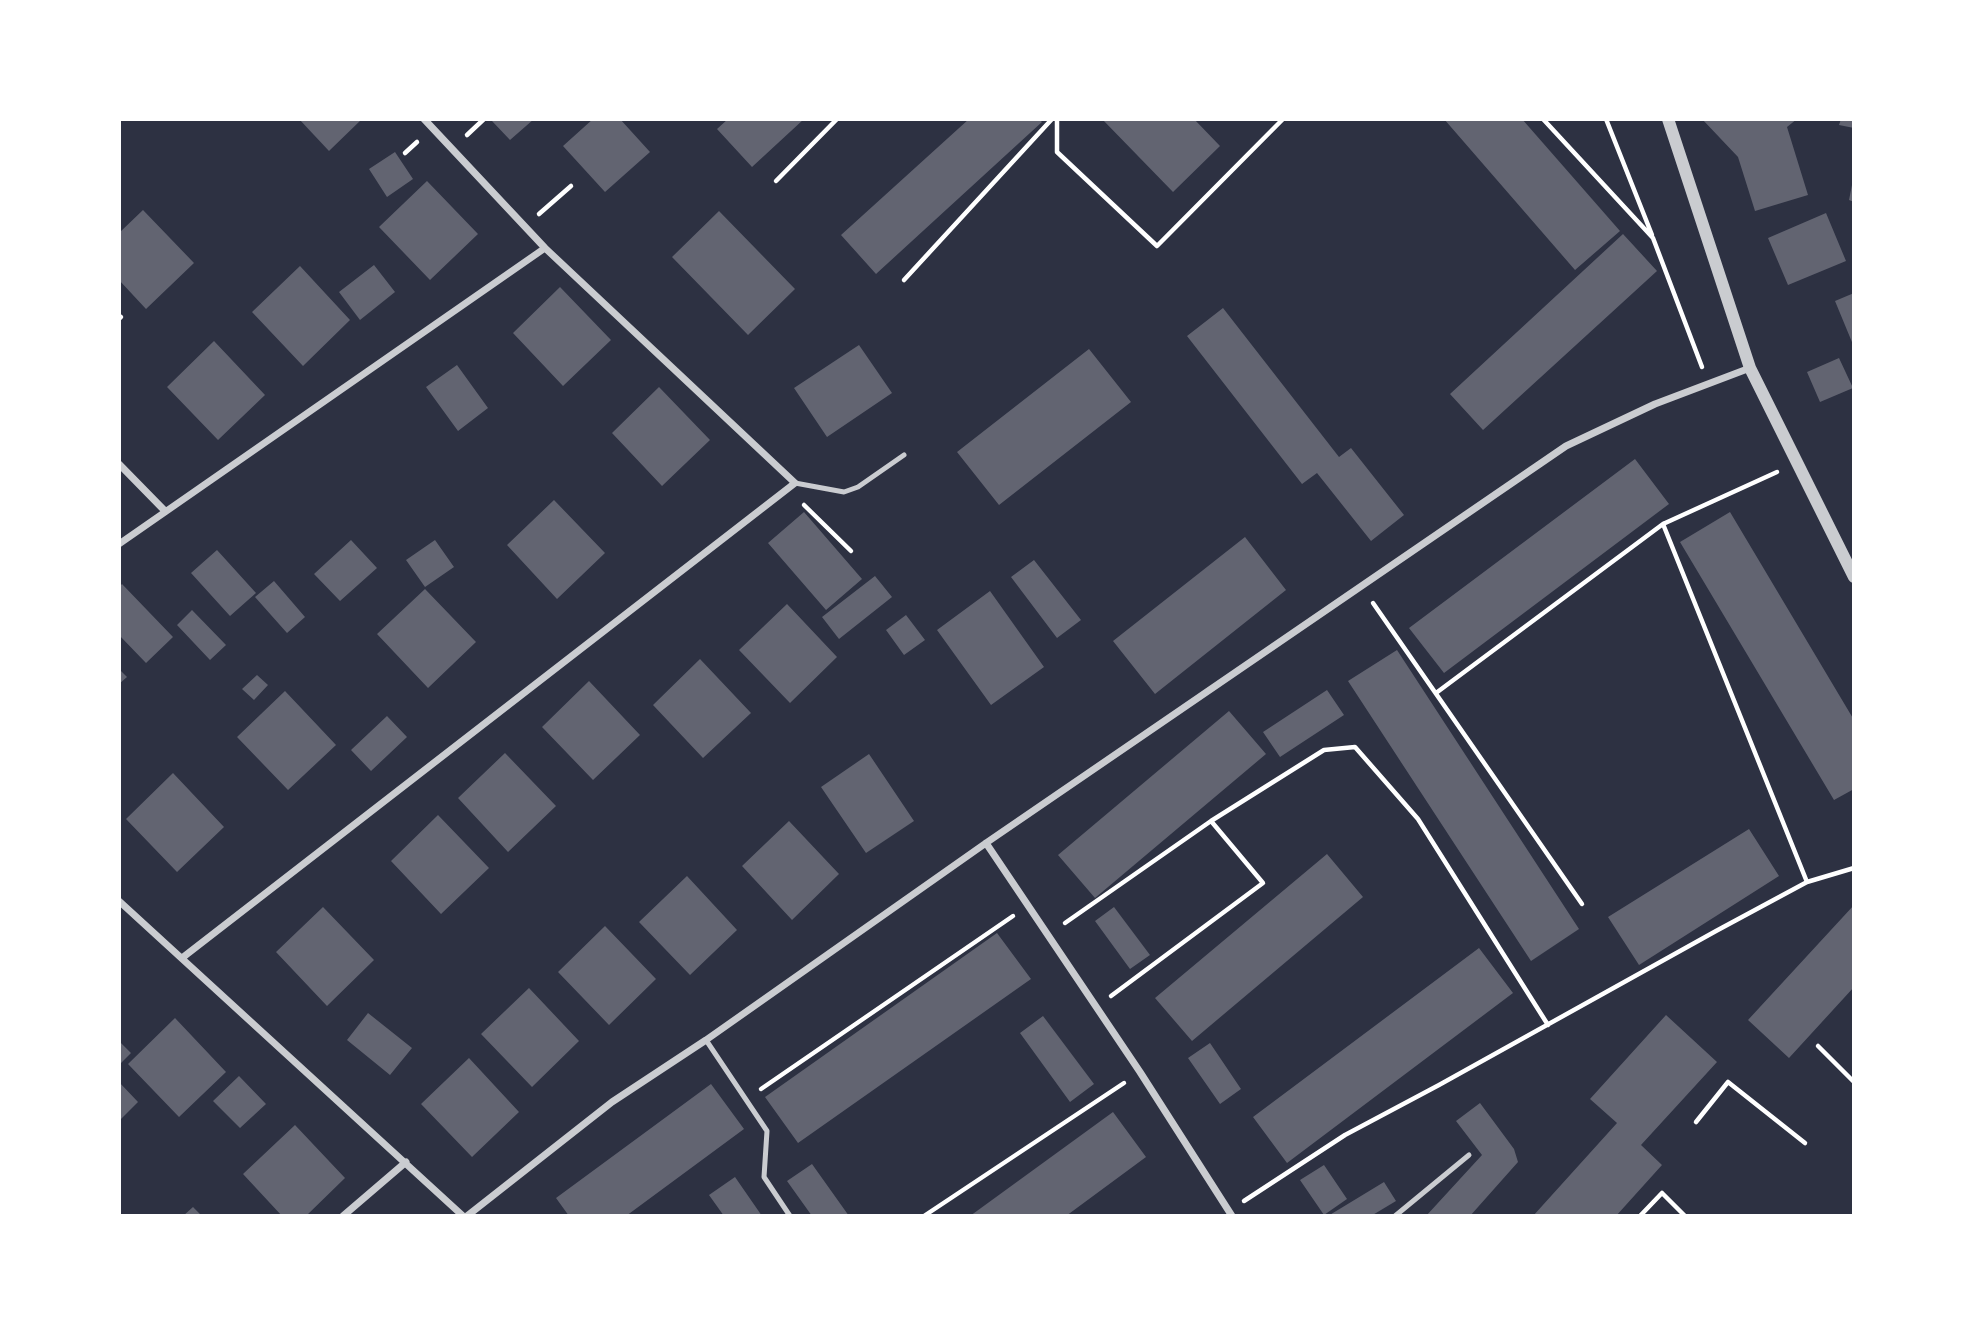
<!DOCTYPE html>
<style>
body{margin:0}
#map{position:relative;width:1973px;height:1335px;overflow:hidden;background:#2d3142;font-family:Raleway,sans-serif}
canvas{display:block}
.frame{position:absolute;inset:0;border:121px solid #fff;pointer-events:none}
</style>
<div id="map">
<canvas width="1973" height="1335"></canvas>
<div class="frame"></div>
</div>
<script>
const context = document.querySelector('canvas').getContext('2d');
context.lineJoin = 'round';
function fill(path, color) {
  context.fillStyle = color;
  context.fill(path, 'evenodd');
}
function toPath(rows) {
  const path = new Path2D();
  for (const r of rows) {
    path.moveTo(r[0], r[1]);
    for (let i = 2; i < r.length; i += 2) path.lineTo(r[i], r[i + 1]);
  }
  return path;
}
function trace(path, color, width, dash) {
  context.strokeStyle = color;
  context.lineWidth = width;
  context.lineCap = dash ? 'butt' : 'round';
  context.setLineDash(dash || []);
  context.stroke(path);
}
const building = toPath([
 [299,119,362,119,329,151],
 [495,119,534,119,510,140,492,121],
 [593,119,620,119,650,152,605,192,563,146],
 [728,119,804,119,752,167,717,129],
 [969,119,1039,119,1042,122,876,274,841,235],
 [1102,119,1194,119,1220,146,1173,192],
 [1444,119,1522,119,1620,231,1575,270],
 [1702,119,1797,119,1787,127,1808,195,1755,211,1738,157],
 [1841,119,1854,119,1854,128,1839,125],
 [395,152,413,179,387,197,369,169],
 [1853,180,1854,181,1854,202,1849,200],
 [427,181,478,234,430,280,379,227],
 [143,210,194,263,146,309,119,280,119,233],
 [719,211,795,289,748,335,672,257],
 [1826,213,1846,261,1788,285,1768,238],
 [1623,234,1657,271,1483,430,1450,394],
 [374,265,395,292,360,320,339,292],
 [300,266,350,320,303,366,252,312],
 [560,287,611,340,563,386,513,333],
 [1854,293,1854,347,1835,301],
 [1223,308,1339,457,1351,448,1404,515,1371,541,1317,473,1302,484,1187,336],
 [214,341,265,395,218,440,167,387],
 [859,345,892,393,827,437,794,388],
 [1089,349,1131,402,999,505,957,452],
 [1839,358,1853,388,1820,402,1807,372],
 [457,365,488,408,458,431,426,387],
 [659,387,710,440,662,486,612,433],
 [1635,459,1669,504,1444,673,1409,628],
 [554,500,605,553,557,599,507,545],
 [804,512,862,579,826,610,768,543],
 [1730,512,1854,720,1854,789,1834,800,1680,542],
 [1245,537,1286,590,1155,694,1113,641],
 [351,540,377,568,340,601,314,574],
 [435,540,454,567,425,587,406,560],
 [217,550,256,593,230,616,191,573],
 [1034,560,1081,620,1057,638,1011,577],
 [875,576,892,597,839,639,822,617],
 [274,581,305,617,287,633,255,597],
 [122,584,173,637,146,663,119,635,119,587],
 [425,589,476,642,428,688,377,634],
 [990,591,1044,667,991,705,937,630],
 [787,604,837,657,790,703,739,650],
 [192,610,226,645,210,660,177,625],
 [906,615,925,640,904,655,886,630],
 [1397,650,1579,929,1531,961,1348,681],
 [700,659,751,713,703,758,653,705],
 [119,669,127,677,119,684],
 [257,675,268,685,254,700,242,689],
 [589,681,640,735,593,780,542,727],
 [1327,690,1344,715,1280,757,1263,732],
 [285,691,336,745,288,790,237,737],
 [1229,711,1266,754,1095,898,1058,855],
 [387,716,407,737,371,771,351,750],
 [505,753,556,806,508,852,458,798],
 [869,754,914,821,866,853,821,787],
 [173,773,224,827,177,872,126,819],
 [438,815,489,868,441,914,391,861],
 [789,821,839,874,792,920,742,866],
 [1749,829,1779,876,1639,965,1608,917],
 [1327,854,1363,897,1192,1041,1155,998],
 [687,876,737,930,690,975,639,922],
 [1854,905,1854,987,1789,1058,1748,1020],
 [323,907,374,960,327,1006,276,952],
 [1114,907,1150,955,1130,969,1095,921],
 [605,926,656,979,609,1025,558,972],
 [997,933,1031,979,798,1143,765,1097],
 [1479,948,1513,993,1287,1163,1253,1117],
 [529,988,579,1041,532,1087,481,1034],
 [368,1013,412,1048,390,1075,347,1040],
 [1666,1015,1717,1062,1641,1145,1662,1165,1616,1216,1533,1216,1617,1123,1590,1099],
 [1043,1016,1094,1084,1070,1102,1020,1033],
 [175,1018,226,1072,179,1117,128,1064],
 [119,1041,131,1053,119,1065],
 [1210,1043,1241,1089,1220,1104,1188,1058],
 [469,1058,519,1112,472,1157,421,1104],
 [239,1076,266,1104,240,1128,213,1101],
 [119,1082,138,1102,119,1121],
 [711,1084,744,1129,626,1216,569,1216,556,1198],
 [1480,1103,1514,1149,1518,1162,1470,1216,1426,1216,1482,1155,1456,1121],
 [1113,1112,1146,1157,1066,1216,970,1216],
 [295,1125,345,1178,306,1216,282,1216,243,1174],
 [812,1164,849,1216,812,1216,787,1181],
 [1324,1165,1347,1199,1324,1215,1300,1180],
 [735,1177,762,1216,724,1216,709,1195],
 [1384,1182,1396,1201,1371,1216,1328,1216],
 [193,1207,202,1216,183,1216]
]);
const path = toPath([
 [1057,119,1057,152,1157,246,1283,119],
 [1543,119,1653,238,1702,367],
 [1606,119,1652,235],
 [467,135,484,119],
 [405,153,417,142],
 [776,181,837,119],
 [539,214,571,186],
 [904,280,1052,119],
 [119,319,121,317],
 [1777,472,1663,524,1807,882],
 [804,505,851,551],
 [1373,603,1582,904],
 [1436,693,1663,524],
 [1065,923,1211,821,1324,750,1355,747,1418,819,1548,1025],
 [1111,996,1263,883,1211,821],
 [1818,1046,1854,1082],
 [761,1089,1013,916],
 [1696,1122,1728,1082,1805,1143],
 [1244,1201,1345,1135,1439,1085,1716,931,1807,882,1854,868],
 [924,1216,1124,1083],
 [1640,1216,1662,1193,1685,1216]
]);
const service = toPath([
 [795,483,844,492,858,487,904,455],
 [706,1040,767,1131,764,1177,790,1216],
 [1395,1216,1469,1155]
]);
const minor = toPath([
 [119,464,165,511],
 [119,544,545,248],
 [986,843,1140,1072,1232,1216],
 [119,901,463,1216],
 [182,958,795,483,545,248,424,119],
 [343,1216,406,1162],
 [467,1216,612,1102,706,1040,986,843,1566,446,1655,404,1750,368]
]);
const tertiary = toPath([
 [1668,119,1750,368,1854,577]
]);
fill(building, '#626471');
trace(path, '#fff', 4.5);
trace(service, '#caccd0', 5);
trace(minor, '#caccd0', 7);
trace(tertiary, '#caccd0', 12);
</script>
